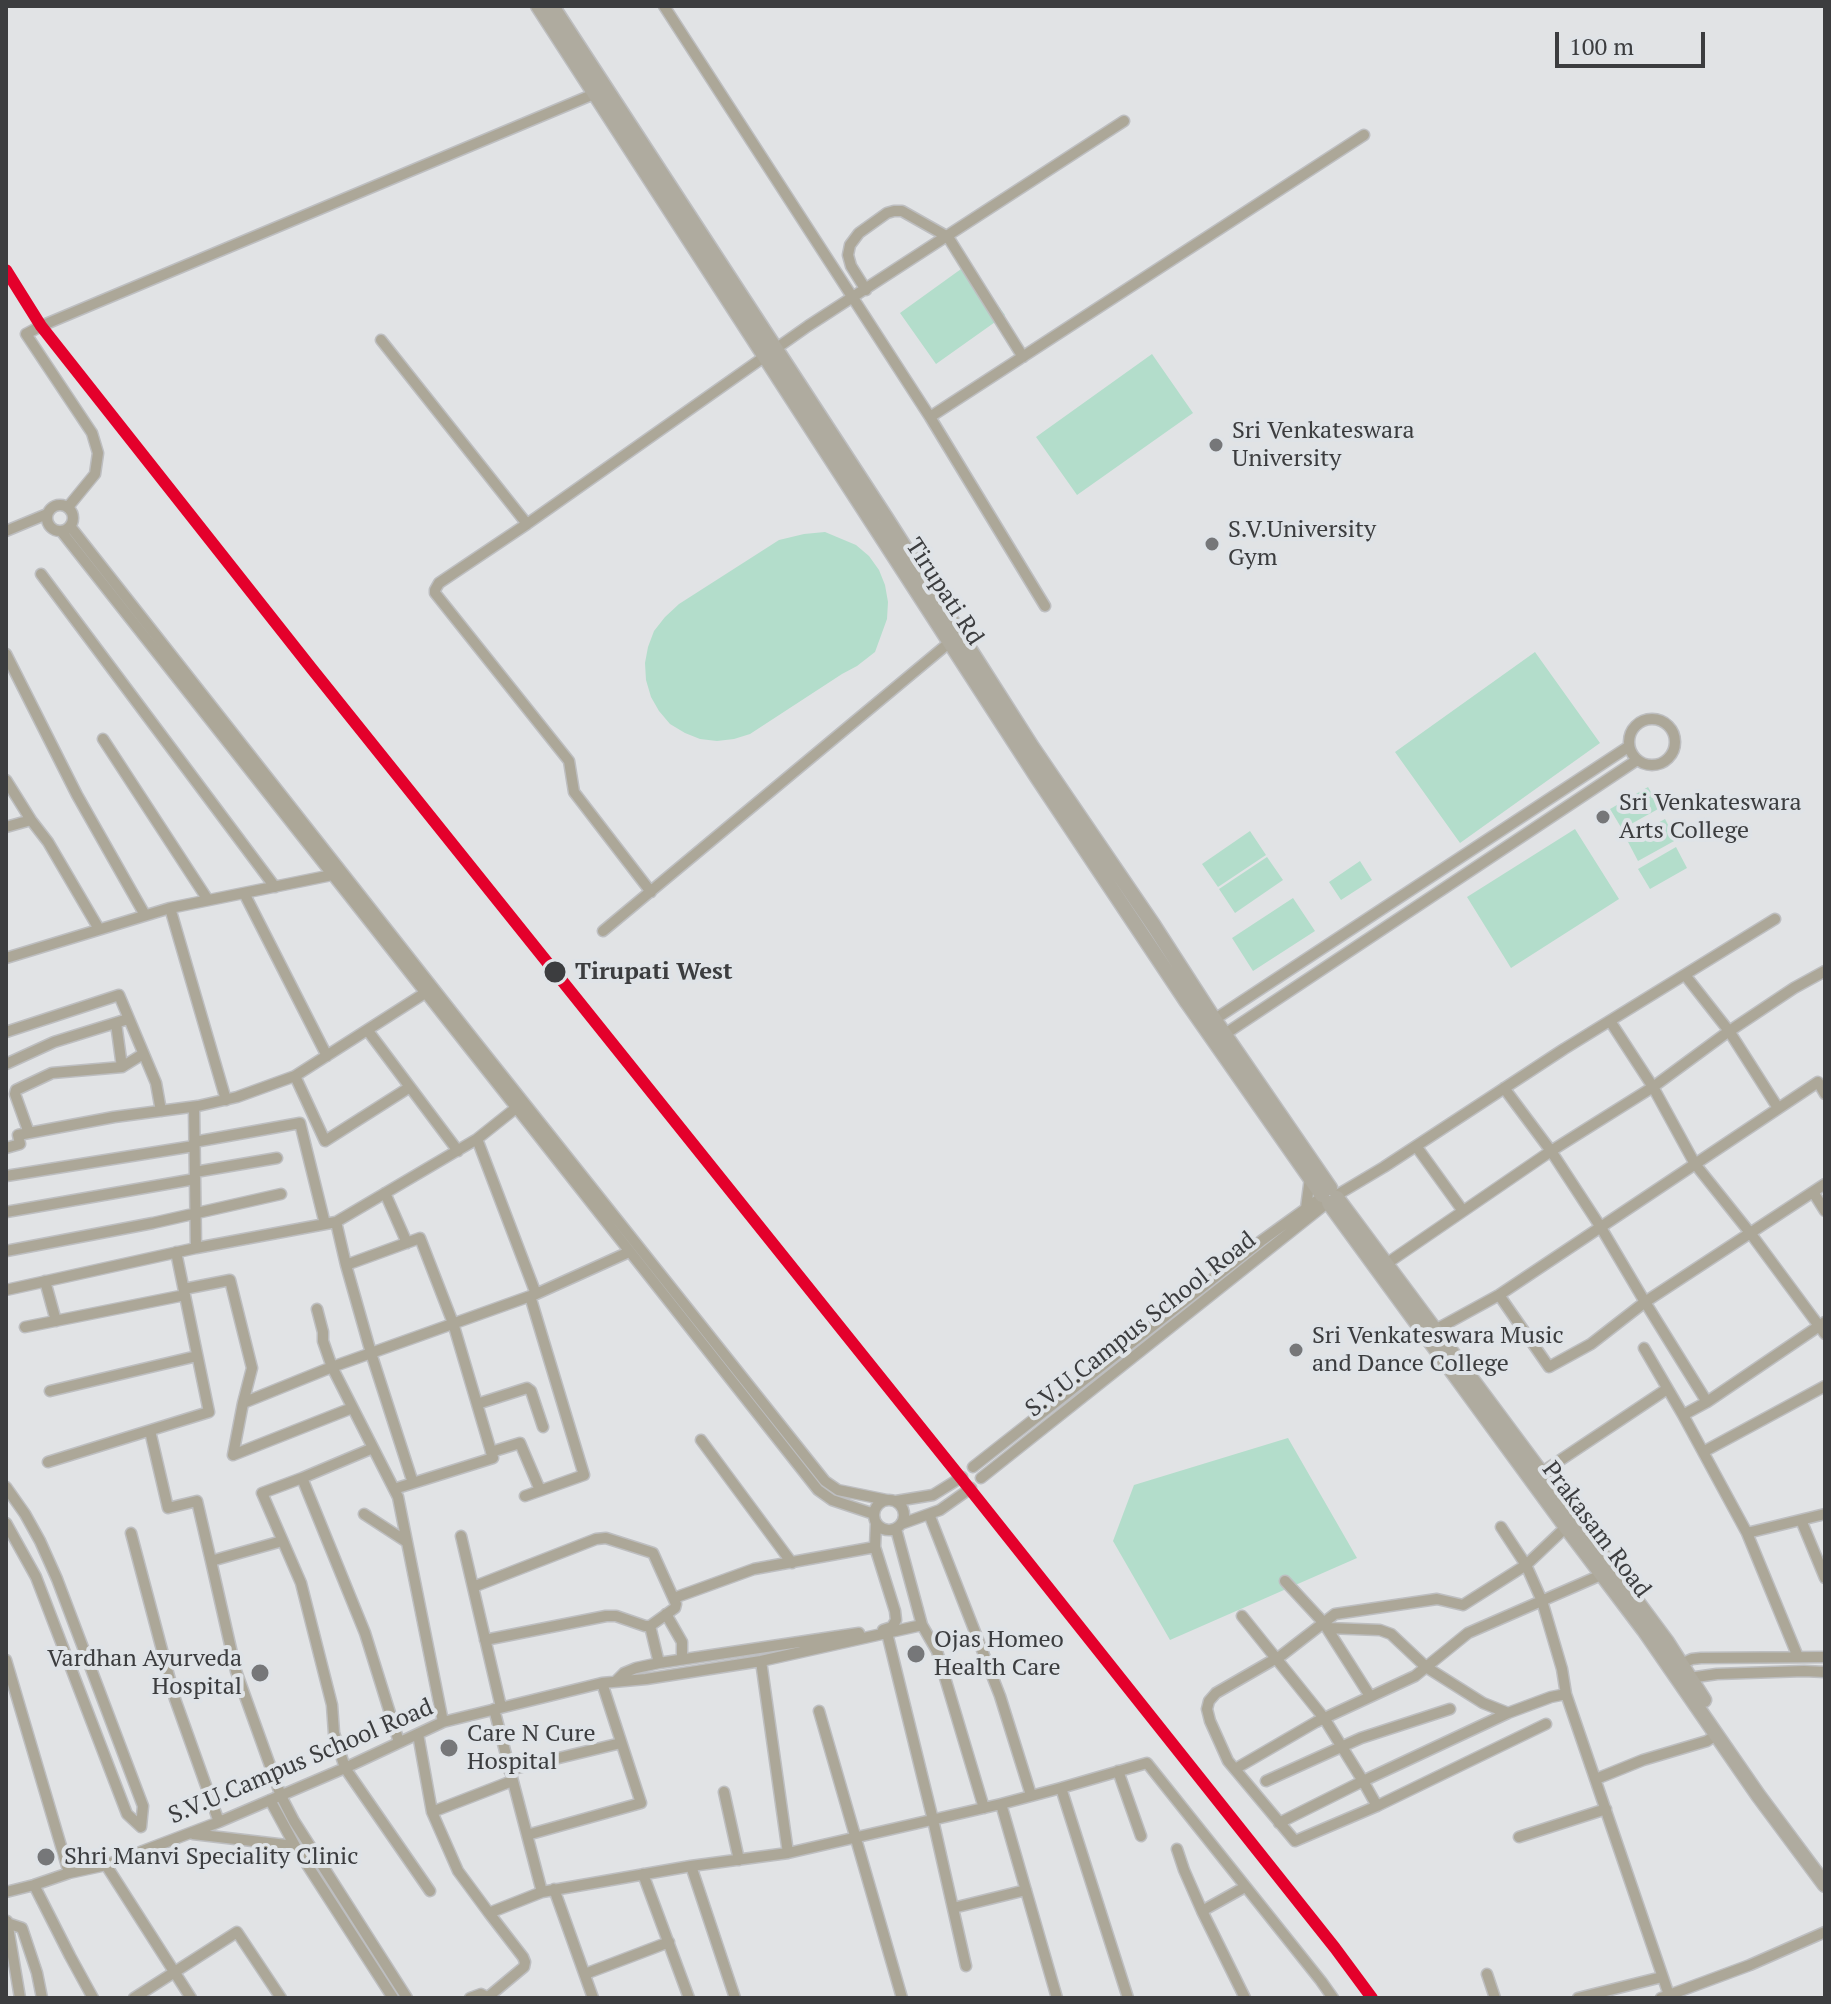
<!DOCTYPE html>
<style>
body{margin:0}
#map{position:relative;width:1831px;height:2004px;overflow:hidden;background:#e1e3e5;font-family:"PT Serif",serif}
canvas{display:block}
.frame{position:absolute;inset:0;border:8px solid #3c3d3f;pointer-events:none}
.scale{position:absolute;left:1555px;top:32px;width:150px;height:36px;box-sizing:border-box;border:4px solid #3c3d3f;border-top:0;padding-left:10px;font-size:24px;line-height:28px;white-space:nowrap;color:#3c3d3f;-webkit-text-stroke:6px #dfe3e7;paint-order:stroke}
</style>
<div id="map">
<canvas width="1831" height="2004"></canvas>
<div class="frame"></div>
<div class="scale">100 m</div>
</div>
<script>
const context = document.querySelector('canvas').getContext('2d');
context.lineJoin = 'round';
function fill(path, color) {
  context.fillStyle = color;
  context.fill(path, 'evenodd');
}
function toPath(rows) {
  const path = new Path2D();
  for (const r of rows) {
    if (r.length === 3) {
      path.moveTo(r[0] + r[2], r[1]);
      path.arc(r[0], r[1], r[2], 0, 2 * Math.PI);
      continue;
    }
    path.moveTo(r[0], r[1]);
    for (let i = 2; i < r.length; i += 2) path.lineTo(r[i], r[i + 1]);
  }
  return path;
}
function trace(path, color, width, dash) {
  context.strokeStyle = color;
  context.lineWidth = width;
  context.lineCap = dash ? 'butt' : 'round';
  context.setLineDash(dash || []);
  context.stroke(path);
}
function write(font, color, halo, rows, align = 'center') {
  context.font = font + ' "PT Serif",serif';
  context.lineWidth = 8;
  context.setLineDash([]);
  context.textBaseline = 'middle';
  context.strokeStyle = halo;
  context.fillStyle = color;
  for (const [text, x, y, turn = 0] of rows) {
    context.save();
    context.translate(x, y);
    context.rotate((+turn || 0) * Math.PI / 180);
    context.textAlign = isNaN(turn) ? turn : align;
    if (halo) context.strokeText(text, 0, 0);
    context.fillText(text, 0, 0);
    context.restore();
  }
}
const green = toPath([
 [968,264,1005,315,936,364,900,313],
 [1152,354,1193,413,1077,495,1036,437],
 [825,532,856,545,869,556,879,570,885,585,888,602,887,619,875,652,857,666,842,674,750,734,734,739,717,741,700,739,685,733,670,724,659,711,651,697,646,680,645,663,648,647,654,631,665,617,679,604,779,540,804,534],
 [1535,652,1600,743,1460,843,1395,752],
 [1648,787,1660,808,1622,829,1610,809],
 [1665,819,1676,840,1638,861,1627,840],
 [1575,829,1619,899,1511,968,1467,897],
 [1250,831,1266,855,1218,887,1202,864],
 [1676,847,1687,868,1650,889,1638,869],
 [1267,857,1283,880,1235,913,1219,889],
 [1360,861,1372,880,1341,900,1329,882],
 [1293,898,1315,931,1253,971,1232,938],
 [1288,1438,1357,1558,1170,1640,1113,1541,1134,1485]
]);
const minor = toPath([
 [664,6,930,417,1045,606],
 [866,290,851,266,848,255,850,245,859,233,887,213,894,211,902,211,948,237,1023,357],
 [381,340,527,524,808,326,1124,121],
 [930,417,1364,135],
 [60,518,13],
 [68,507,95,474,98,453,92,433,26,334,41,326,594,94],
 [527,524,439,583,435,590,435,593,569,761,574,792,651,892],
 [70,526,468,1032,825,1481,838,1490,887,1500],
 [6,531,47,514],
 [61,531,818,1490,832,1500,874,1514],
 [41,574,275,887],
 [6,654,77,795,145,915],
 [1652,742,23],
 [103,739,208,900],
 [6,780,31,820,48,842,99,929],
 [6,827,31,820],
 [244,893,327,1056],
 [170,908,226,1100],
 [603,931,950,642],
 [6,958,170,908,332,875],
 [1685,975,1729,1031,1778,1108],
 [1610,1021,1653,1087,1695,1164,1751,1234,1825,1334],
 [116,1023,122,1067],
 [1209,1023,1628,747],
 [368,1031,458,1151],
 [6,1032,119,995,156,1083,161,1111],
 [1219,1038,1637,760],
 [6,1064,54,1042,128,1019],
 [295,1076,325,1141,410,1087],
 [1504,1088,1551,1151,1600,1226,1645,1302,1707,1402],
 [194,1107,196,1248,336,1222],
 [29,1133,15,1094,16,1090,52,1073,122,1067,143,1054],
 [477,1139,516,1108],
 [194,1142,300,1123,325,1224],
 [1416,1146,1463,1211],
 [6,1148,20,1144,18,1135,114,1117,198,1106,237,1097,295,1076,425,993],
 [195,1172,277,1158],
 [6,1176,194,1146],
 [1813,1192,1825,1211],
 [385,1193,407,1243],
 [1337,1195,1384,1167,1564,1049,1775,919],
 [1306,1208,1310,1178],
 [6,1212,195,1179],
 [6,1251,153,1223,281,1194],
 [1386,1264,1551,1151,1653,1087,1725,1034,1794,988,1825,971],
 [346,1265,420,1238,453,1323,493,1458,394,1489],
 [45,1281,56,1321],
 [184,1289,230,1280,252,1368,243,1403,233,1455],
 [6,1290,196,1248],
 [1499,1295,1549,1367,1591,1344,1645,1302,1825,1184],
 [25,1327,185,1295],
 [1435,1330,1499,1295,1818,1082,1825,1094],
 [1644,1348,1683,1415,1747,1533,1798,1657],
 [50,1391,197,1356],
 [243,1403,332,1367,323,1341,323,1332,317,1309],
 [477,1404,527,1388,531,1391,543,1427],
 [1683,1415,1707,1402,1825,1322],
 [150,1431,168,1508,197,1501,211,1561],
 [701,1440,792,1563],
 [373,1448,302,1478,262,1493,301,1583,332,1705,334,1733,345,1768,430,1891],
 [491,1452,520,1443,540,1490],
 [1703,1452,1825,1386],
 [233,1455,352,1408],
 [48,1462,209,1412,176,1252],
 [973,1467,1261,1241,1322,1197],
 [1541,1473,1667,1389],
 [302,1478,365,1633,399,1742],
 [981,1478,1327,1203],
 [413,1483,371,1353,346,1265,336,1222,477,1139,536,1294],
 [6,1487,25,1514,40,1541,57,1579,143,1806,141,1827,127,1814,36,1577,6,1523],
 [525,1496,584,1475,530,1296],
 [889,1515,15],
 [896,1501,933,1495,962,1477],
 [364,1514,407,1542],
 [929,1514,1000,1696,1031,1795],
 [1801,1520,1825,1578],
 [876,1523,875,1547,895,1611,896,1620,892,1627,883,1630],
 [901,1524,940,1510,971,1488],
 [1501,1527,1526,1565,1542,1601,1562,1669,1566,1694,1670,1998],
 [131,1533,175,1699,219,1822],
 [1747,1533,1825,1514],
 [461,1536,501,1707],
 [282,1541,211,1561,236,1671,281,1796,294,1821,407,1998],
 [1285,1581,1323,1622,1370,1696],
 [473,1587,596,1539,606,1538,653,1553,676,1604,675,1608,650,1626,645,1626,616,1616,606,1616,485,1640],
 [674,1598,754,1569,875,1547],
 [666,1614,682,1642,682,1659],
 [1242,1616,1324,1718,1363,1781,1377,1806],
 [922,1625,937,1651,984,1808],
 [650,1626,659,1663],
 [1328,1628,1380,1630,1391,1634,1426,1667,1483,1703,1508,1713],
 [887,1633,933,1820,966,1966],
 [6,1660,69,1873],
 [761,1661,788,1853],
 [1677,1666,1692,1659,1701,1658,1825,1657],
 [1688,1680,1696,1677,1717,1674,1804,1671,1825,1672],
 [616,1681,624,1673,636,1668,659,1663,859,1633],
 [494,1709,542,1892,691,1866,788,1853,1001,1804,1061,1788],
 [819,1711,902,1998],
 [443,1722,398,1497,332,1367,536,1294,629,1252],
 [1546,1724,1377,1806,1295,1841,1228,1761,1210,1721,1207,1709,1209,1701,1216,1693,1282,1655,1335,1614,1437,1599,1463,1605,1526,1565,1566,1527],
 [418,1734,432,1812,458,1871,489,1913,542,1892],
 [1235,1769,1316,1722,1415,1676,1468,1633,1601,1575],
 [509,1770,621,1743],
 [1118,1771,1141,1836],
 [1596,1779,1643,1760,1707,1741,1717,1734],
 [1266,1781,1361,1738,1450,1709],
 [724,1792,739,1860],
 [270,1800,295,1846,393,1998],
 [1001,1804,1057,1998],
 [432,1812,512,1781],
 [1279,1823,1363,1781,1508,1713,1551,1697,1566,1694],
 [193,1834,295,1846],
 [527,1835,641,1803,602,1683],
 [1519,1837,1606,1809],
 [1177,1849,1184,1870,1202,1911],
 [106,1865,191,1998],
 [691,1866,735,1998],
 [643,1874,689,1998],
 [34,1885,70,1956,93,1998],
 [554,1889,593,1998],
 [6,1892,34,1885,69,1873,106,1865,219,1822,345,1768,443,1722,602,1683,646,1679,761,1661,922,1625,896,1529],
 [953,1908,1026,1890],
 [7,1921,20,1998],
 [7,1923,22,1928,37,1973,42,1998],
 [585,1974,669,1942],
 [1487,1974,1495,1998],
 [488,1997,524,1967,525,1962,523,1957,489,1913],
 [134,1998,237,1932,281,1998],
 [470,1998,481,1994,489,1998],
 [1128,1998,1061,1788,1147,1763,1321,1981,1333,1998],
 [1245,1998,1202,1911,1245,1887],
 [1578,1998,1662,1977],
 [1661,1998,1750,1965,1825,1932]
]);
const major = toPath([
 [538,6,1037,777,1187,1002,1322,1195],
 [552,6,886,518,1032,747,1154,926,1214,1019,1330,1188],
 [1337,1198,1667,1642,1704,1700],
 [1329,1203,1566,1527,1644,1630,1758,1795,1825,1885]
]);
const rail = toPath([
 [6,270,41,326,312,669,977,1498,1335,1948,1372,1998]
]);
const rail1 = toPath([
 [6,270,41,326,312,669,977,1498,1335,1948,1372,1998]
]);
const markers = [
 [1216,445,8,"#767779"],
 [1212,544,8,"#767779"],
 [1603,817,8,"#767779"],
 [555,972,12,"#3c3d3f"],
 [1296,1350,8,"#767779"],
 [916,1654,10,"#767779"],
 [260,1673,10,"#767779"],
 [449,1748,10,"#767779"],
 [46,1857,10,"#767779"]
];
const poiNames = [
 ["Sri Venkateswara",1232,431],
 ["University",1232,459],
 ["S.V.University",1228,530],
 ["Gym",1228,558],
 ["Sri Venkateswara",1619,803],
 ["Arts College",1619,831],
 ["Sri Venkateswara Music",1312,1336],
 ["and Dance College",1312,1364],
 ["Ojas Homeo",934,1640],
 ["Health Care",934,1668],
 ["Vardhan Ayurveda",242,1659,"right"],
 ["Hospital",242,1687,"right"],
 ["Care N Cure",467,1734],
 ["Hospital",467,1762],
 ["Shri Manvi Speciality Clinic",64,1857]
];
const streetNames = [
 ["Tirupati Rd",944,592,57],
 ["S.V.U.Campus School Road",1141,1325,-38],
 ["Prakasam Road",1596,1530,53],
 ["S.V.U.Campus School Road",301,1762,-23]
];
const stopNames = [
 ["Tirupati West",575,972]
];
fill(green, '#b3ddcb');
trace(minor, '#bdbec0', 13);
trace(major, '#bdbec0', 17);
trace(minor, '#aca798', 10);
trace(major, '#afab9f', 14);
trace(rail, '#aba9a0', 3, [4, 8]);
trace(rail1, '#e4002b', 12);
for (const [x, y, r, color] of markers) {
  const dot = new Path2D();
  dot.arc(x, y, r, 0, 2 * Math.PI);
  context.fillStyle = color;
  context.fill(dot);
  trace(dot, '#dfe3e7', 3);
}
write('24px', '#3c3d3f', '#dfe3e7', poiNames, 'left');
write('24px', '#3c3d3f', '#dfe3e7', streetNames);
write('bold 24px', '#3c3d3f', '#dfe3e7', stopNames, 'left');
</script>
